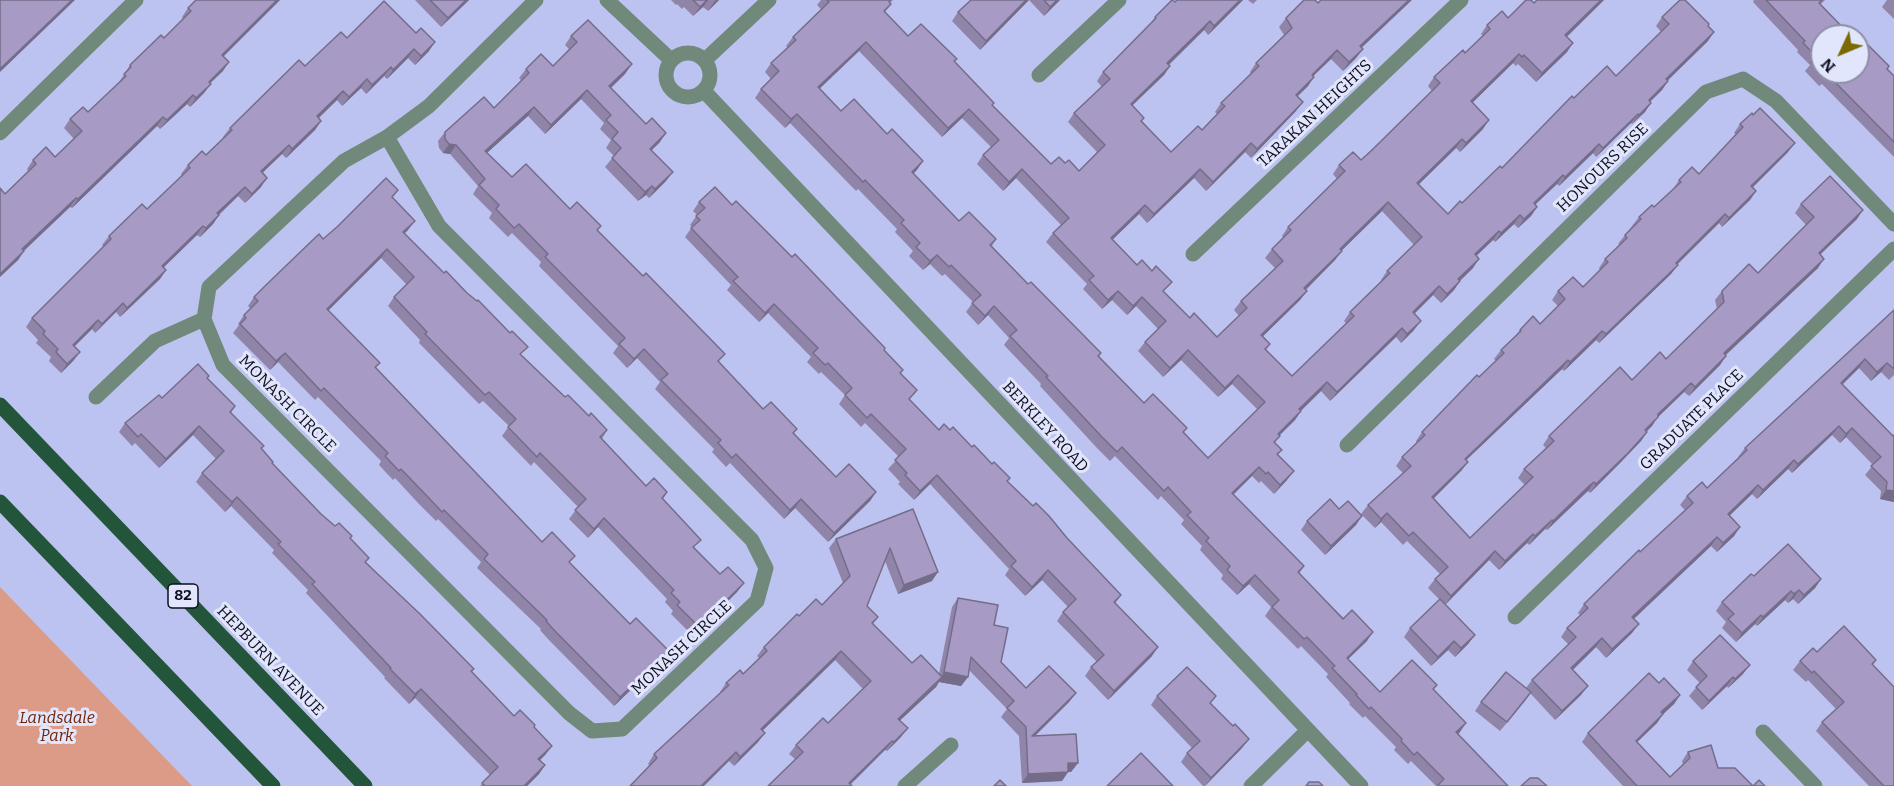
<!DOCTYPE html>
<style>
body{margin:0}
#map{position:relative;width:1894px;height:786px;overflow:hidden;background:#bdc3f0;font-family:Bitter,serif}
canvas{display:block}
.north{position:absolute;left:1810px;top:24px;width:60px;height:60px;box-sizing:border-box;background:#e2e6fd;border:2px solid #8d90a4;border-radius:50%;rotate:226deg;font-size:16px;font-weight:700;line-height:24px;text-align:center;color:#0e0f1e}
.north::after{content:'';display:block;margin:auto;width:21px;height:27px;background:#7a6a01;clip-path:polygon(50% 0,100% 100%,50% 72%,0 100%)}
</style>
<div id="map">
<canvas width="1894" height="786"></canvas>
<div class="north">N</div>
</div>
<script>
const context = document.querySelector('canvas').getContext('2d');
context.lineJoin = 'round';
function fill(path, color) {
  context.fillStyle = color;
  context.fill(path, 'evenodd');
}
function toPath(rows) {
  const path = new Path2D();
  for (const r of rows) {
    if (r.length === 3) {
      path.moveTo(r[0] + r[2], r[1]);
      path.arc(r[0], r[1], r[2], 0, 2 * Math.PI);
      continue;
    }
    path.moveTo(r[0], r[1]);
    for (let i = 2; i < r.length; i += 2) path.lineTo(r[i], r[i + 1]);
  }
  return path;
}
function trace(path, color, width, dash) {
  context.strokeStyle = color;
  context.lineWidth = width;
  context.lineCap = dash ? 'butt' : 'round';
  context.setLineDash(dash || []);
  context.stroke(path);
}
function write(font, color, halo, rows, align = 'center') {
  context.font = font + ' Bitter,serif';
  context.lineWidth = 6;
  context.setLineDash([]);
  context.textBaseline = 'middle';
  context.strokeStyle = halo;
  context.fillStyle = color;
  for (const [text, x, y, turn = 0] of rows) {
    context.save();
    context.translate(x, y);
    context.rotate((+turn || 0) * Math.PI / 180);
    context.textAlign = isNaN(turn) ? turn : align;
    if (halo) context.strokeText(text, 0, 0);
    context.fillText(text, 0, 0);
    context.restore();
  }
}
const green = toPath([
 [0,587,192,786,0,786]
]);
const street = toPath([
 [607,0,671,60],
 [688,75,22],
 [705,60,769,0],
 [1039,75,1119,0],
 [704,91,1361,786],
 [0,133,136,0],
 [387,137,439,226,752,540,766,568,757,601,622,729,592,731,569,713,223,365,204,319,209,287,344,161,387,137,429,106,536,0],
 [1193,254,1461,0],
 [96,397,155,341,204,319],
 [1347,445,1706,92,1743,79,1776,101,1894,224],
 [1515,617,1894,249],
 [1763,732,1815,786],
 [905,786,951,745],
 [1251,786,1307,731]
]);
const primary = toPath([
 [0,405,365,786],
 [0,502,273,786]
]);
const wall = toPath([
 [280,0,223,56,223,71,210,83,204,93,190,107,187,104,160,129,157,126,72,208,70,207,24,251,18,260,0,277,0,188,5,194,28,171,27,169,33,160,55,157,74,139,64,128,70,119,88,112,118,84,130,65,164,38,183,19,182,17,188,8],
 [415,0,469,0,441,27],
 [671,0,719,0,708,11,703,7,693,16,684,7,682,9,677,4,676,5],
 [821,0,893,0,890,3,891,4,885,12,908,36,954,62,992,106,1051,164,1065,163,1079,171,1097,152,1068,122,1074,113,1102,87,1097,81,1103,72,1149,26,1155,17,1177,0,1243,0,1208,35,1204,30,1169,65,1170,66,1164,75,1132,106,1142,121,1171,152,1202,130,1217,114,1215,112,1221,103,1251,74,1250,72,1256,63,1284,35,1279,27,1286,18,1362,48,1363,49,1356,58,1343,71,1331,59,1313,76,1308,86,1297,97,1296,111,1251,158,1245,152,1206,191,1194,178,1147,223,1139,214,1112,240,1190,318,1217,337,1239,316,1234,310,1241,301,1275,268,1265,258,1272,249,1284,238,1282,236,1288,227,1337,179,1333,174,1339,165,1361,160,1432,91,1428,86,1434,77,1465,53,1483,36,1481,34,1487,25,1508,18,1534,3,1537,0,1604,0,1567,37,1567,52,1536,82,1518,64,1516,66,1513,63,1472,103,1483,129,1460,152,1456,148,1419,184,1448,214,1462,203,1502,168,1574,98,1616,76,1661,32,1656,26,1662,17,1708,26,1708,41,1668,80,1668,81,1662,90,1650,102,1645,112,1632,124,1631,123,1596,157,1593,153,1559,186,1557,184,1535,205,1537,207,1531,216,1518,228,1514,224,1495,242,1493,240,1476,256,1473,268,1460,281,1454,290,1441,303,1433,295,1414,314,1414,330,1401,343,1396,337,1330,401,1321,391,1301,411,1295,420,1279,435,1275,443,1282,450,1278,455,1287,480,1274,494,1261,481,1259,483,1252,476,1233,494,1304,566,1299,574,1367,641,1348,659,1380,692,1437,685,1434,689,1460,732,1458,734,1508,786,1436,786,1411,761,1408,764,1394,750,1396,747,1365,716,1363,718,1349,704,1350,703,1326,677,1328,674,1301,646,1298,649,1265,616,1271,607,1249,584,1237,595,1221,579,1223,575,1200,550,1202,546,1181,524,1184,520,1161,496,1158,500,1115,456,1110,461,1096,447,1040,386,1041,384,1004,345,1009,338,988,315,978,325,966,312,973,302,945,274,942,276,930,264,923,270,909,256,913,251,895,232,897,229,858,189,856,191,790,123,785,128,755,98,761,89,771,79,765,72,771,63,788,48,786,46,793,37,822,10,817,5],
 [859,51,942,137,962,118,991,147,983,155,977,164,1003,191,1016,178,1061,225,1053,233,1046,242,1087,284,1083,289,1102,309,1112,300,1127,315,1136,306,1158,329,1145,342,1138,351,1163,377,1181,360,1218,397,1232,384,1258,410,1208,458,1184,432,1144,403,1099,356,1101,353,1028,284,992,246,996,239,959,221,913,173,923,161,887,134,841,111,820,88],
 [1382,211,1414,245,1387,271,1381,280,1382,281,1350,312,1344,321,1346,323,1292,376,1266,350,1270,344,1263,336,1300,300,1307,291,1306,290,1335,260,1341,251],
 [971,0,1029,0,980,50,952,21,958,12],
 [1029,0,1060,0,1044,16],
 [1248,0,1257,0,1253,4],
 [1754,0,1825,0,1820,5,1864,50,1894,76,1894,157,1822,84,1819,86,1805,71,1810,65,1797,52,1798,50,1753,2],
 [1887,0,1894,0,1894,19,1882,7],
 [571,36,625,74,611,88,660,142,651,150,666,181,649,198,646,195,638,201,605,167,614,156,606,148,611,140,600,129,604,123,581,99,545,134,528,116,487,153,512,177,570,209,598,231,719,363,763,409,794,433,836,477,876,492,870,501,828,542,795,508,784,519,730,463,726,467,712,452,714,449,655,389,660,382,637,358,627,368,613,353,618,346,539,266,541,262,512,233,508,237,489,218,492,213,473,194,478,186,450,154,443,153,439,148,438,141,445,132,494,108,522,81,519,78,526,69,553,66,569,49,565,45],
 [347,38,429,51,415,65,408,58,387,79,384,76,366,94,361,88,342,106,337,100,319,118,321,121,315,130,286,158,282,154,262,173,261,187,245,203,238,196,219,215,213,224,200,237,197,235,163,267,166,270,160,279,120,317,116,312,95,333,92,329,74,346,80,352,73,361,61,373,49,361,51,357,36,343,38,340,26,327,32,318,104,247,102,245,109,236,147,209,182,176,181,174,188,165,206,155,224,138,223,137,230,128,305,66],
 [1740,124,1788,152,1753,187,1756,191,1750,200,1722,227,1719,223,1677,265,1671,274,1599,343,1596,340,1564,371,1562,369,1466,460,1468,462,1461,471,1434,498,1470,538,1525,485,1518,478,1524,469,1546,448,1543,445,1549,436,1632,380,1666,359,1717,309,1715,300,1722,291,1758,273,1806,225,1795,213,1801,204,1857,219,1820,255,1818,268,1726,355,1726,356,1720,365,1689,396,1684,392,1657,418,1652,426,1646,431,1647,432,1641,441,1621,462,1590,493,1588,491,1584,494,1547,530,1545,529,1529,545,1527,543,1499,570,1489,560,1445,605,1475,635,1468,644,1455,657,1448,650,1431,666,1404,637,1410,628,1440,600,1428,588,1435,579,1440,574,1407,541,1403,545,1381,522,1375,528,1361,514,1368,505,1403,473,1396,466,1402,457,1417,443,1416,441,1422,432,1496,361,1494,359,1501,350,1515,336,1520,330,1540,324,1558,306,1552,300,1558,291,1583,287,1600,270,1599,268,1605,259,1620,245,1618,244,1639,217,1654,207,1673,189,1679,180,1699,174,1736,135,1734,133],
 [393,198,408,230,404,233,522,356,565,397,607,430,602,439,646,486,667,492,663,499,695,548,720,574,744,583,737,592,693,636,671,614,673,611,665,602,667,599,598,527,588,538,569,519,578,507,534,462,531,466,502,436,509,426,483,401,479,404,419,343,420,340,388,306,394,297,407,285,381,258,328,310,380,363,376,368,542,542,570,563,662,660,614,706,547,638,540,630,541,629,477,568,481,562,438,519,436,521,418,503,395,478,393,480,379,465,381,461,318,397,315,400,278,362,270,370,233,333,239,325,238,324,244,315,251,309,248,306,254,297,323,239],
 [699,202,732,205,884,350,903,370,901,373,910,400,939,430,950,430,972,447,1033,506,1067,538,1121,595,1115,604,1152,656,1108,700,1085,676,1091,667,1097,662,1057,621,1063,612,1068,607,1042,580,1025,596,1005,575,1009,569,930,484,914,500,898,484,900,482,888,469,899,457,865,423,861,427,839,404,845,395,821,372,819,374,807,362,811,357,768,313,759,322,727,290,731,285,685,237,692,227,690,225,697,215,693,211],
 [1894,310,1894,375,1889,380,1881,372,1871,381,1859,368,1842,384,1893,436,1894,502,1880,499,1881,491,1865,475,1873,465,1846,437,1840,443,1832,435,1792,473,1788,469,1757,499,1752,494,1729,516,1740,527,1734,536,1717,552,1711,546,1634,619,1632,633,1606,658,1596,647,1573,670,1581,695,1555,720,1530,693,1500,731,1475,711,1481,702,1526,688,1532,680,1569,645,1561,637,1567,628,1580,615,1578,613,1584,604,1685,510,1680,505,1687,496,1707,488,1739,457,1738,457,1745,448],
 [207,378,235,406,231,413,272,463,321,514,350,539,366,562,474,669,472,672,514,716,534,727,552,746,545,755,540,760,545,765,539,774,527,786,480,786,490,775,415,698,409,704,384,678,385,677,306,593,308,590,272,553,274,550,231,506,225,512,196,482,202,473,216,459,193,435,159,468,135,443,132,446,119,432,125,423],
 [913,509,932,581,898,594,885,561,867,606,878,617,873,624,912,663,939,674,952,607,958,598,994,625,1001,662,1026,688,1076,693,1069,702,1035,735,1078,763,1071,772,1068,772,1062,781,1022,783,1019,736,1001,717,1007,709,969,670,968,677,961,686,939,682,936,687,900,720,901,737,887,751,885,750,795,759,789,754,796,745,828,723,863,689,835,660,762,731,765,733,758,742,734,766,729,761,650,766,648,764,654,754,721,693,720,692,726,683,743,674,759,658,757,656,764,647,799,616,822,605,843,583,829,548,836,539],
 [1339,509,1356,525,1325,555,1301,530,1307,521],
 [1754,576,1821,579,1815,588,1798,604,1793,599,1788,603,1785,600,1757,626,1755,624,1736,642,1722,628,1726,622,1716,611,1722,602],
 [1817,652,1876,660,1873,665,1894,786,1869,786,1816,731,1822,722,1836,709,1808,680,1806,682,1793,670,1800,661],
 [1693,661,1743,674,1728,688,1727,686,1702,710,1689,696,1700,683,1687,670],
 [1659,683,1680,695,1674,704,1663,714,1657,723,1637,742,1670,777,1683,765,1682,761,1688,752,1753,786,1765,786,1623,786,1582,742,1588,733],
 [1157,696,1211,704,1233,726,1249,739,1242,748,1205,786,1203,786,1181,762,1187,753,1192,748,1151,705]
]);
const shadedWall = toPath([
 [72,0,75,0,0,72,0,69],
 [277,0,280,0,216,64,222,55],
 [466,0,469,0,441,27,448,18],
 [707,0,708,0,703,7,693,16,700,7],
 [716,0,719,0,708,11,714,2],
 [1026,0,1029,0,980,50,986,41],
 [1057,0,1060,0,1044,16,1050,7],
 [1240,0,1243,0,1208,35,1214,26],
 [1409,0,1412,0,1354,55,1360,46],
 [1601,0,1604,0,1559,44,1565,35],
 [1210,21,1204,30,1161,72,1167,63],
 [1714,32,1708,41,1660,88,1666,79],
 [435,42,429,51,415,65,421,56],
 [866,42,859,51,812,96,818,87],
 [1573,43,1567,52,1536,82,1542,73],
 [414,49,408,58,387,79,393,70],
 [1363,49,1356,58,1343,71,1349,62],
 [1337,50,1331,59,1305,84,1312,75],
 [1519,54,1513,63,1465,110,1471,101],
 [229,62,223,71,202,91,209,82],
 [632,64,625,74,603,95,609,86],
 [1170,66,1164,75,1124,113,1131,104],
 [391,67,384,76,366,94,372,85],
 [1314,77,1308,86,1289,104,1296,95],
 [367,79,361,88,342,106,349,97],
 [1668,81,1662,90,1642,109,1649,100],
 [211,84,204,93,190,107,196,98],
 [587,90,581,99,545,134,551,125],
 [343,91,337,100,311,125,317,116],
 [193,95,187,104,160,129,167,120],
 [1303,102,1296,111,1251,158,1257,149],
 [1651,103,1645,112,1632,124,1639,115],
 [534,107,528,116,479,160,485,151],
 [969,109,962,118,942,137,948,128],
 [797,114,790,123,785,128,791,119],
 [1638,114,1631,123,1596,157,1603,148],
 [163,117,157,126,72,208,78,199],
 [1489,120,1483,129,1460,152,1466,143],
 [321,121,315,130,286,158,292,149],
 [666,133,660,142,644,158,650,149],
 [1462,139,1456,148,1411,192,1417,183],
 [1251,143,1245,152,1206,191,1213,182],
 [1795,143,1788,152,1745,195,1751,186],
 [449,144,456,145,450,154,443,153],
 [1599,144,1593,153,1559,186,1565,177],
 [289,145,282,154,255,180,261,171],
 [923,161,917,170,906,181,912,172],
 [1022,169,1016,178,1003,191,1009,182],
 [1200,169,1194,178,1147,223,1154,214],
 [673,172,666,181,649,198,655,189],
 [1563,175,1557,184,1527,212,1534,203],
 [267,178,261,187,245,203,252,194],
 [652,186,646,195,638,201,645,192],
 [245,187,238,196,211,222,217,213],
 [1756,191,1750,200,1722,227,1729,218],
 [76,198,70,207,16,258,22,249],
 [1388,202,1382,211,1333,259,1340,249],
 [1145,205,1139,214,1105,247,1111,238],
 [1537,207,1531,216,1518,228,1524,219],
 [1863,210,1857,219,1812,262,1819,253],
 [1725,214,1719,223,1669,272,1676,263],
 [219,215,213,224,200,237,206,228],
 [1520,215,1514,224,1495,242,1501,233],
 [415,221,408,230,397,241,403,232],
 [203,226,197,235,156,275,162,266],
 [1499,231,1493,240,1469,263,1475,254],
 [387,249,381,258,321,318,327,309],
 [24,251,18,260,0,277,0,274],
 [1342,251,1335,260,1298,297,1304,288],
 [937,255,930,264,923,270,930,261],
 [1479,259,1473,268,1452,288,1458,279],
 [1824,259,1818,268,1718,362,1724,353],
 [1678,265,1671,274,1599,343,1606,334],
 [166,270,160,279,120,317,127,308],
 [1460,281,1454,290,1441,303,1447,294],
 [1439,286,1433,295,1407,321,1413,312],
 [1118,291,1112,300,1102,309,1108,300],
 [1307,291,1300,300,1255,344,1261,335],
 [1142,297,1136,306,1127,315,1133,306],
 [123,303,116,312,95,333,102,324],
 [774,304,768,313,759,322,765,313],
 [994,306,988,315,978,325,985,316],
 [98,320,92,329,67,354,73,345],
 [1421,321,1414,330,1401,343,1407,334],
 [1402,328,1396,337,1330,401,1337,392],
 [1602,331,1596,340,1564,371,1570,362],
 [644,349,637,358,627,368,634,359],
 [1188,350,1181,360,1163,377,1170,368],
 [80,352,73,361,61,373,67,364],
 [285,353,278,362,270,370,276,361],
 [1726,356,1720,365,1689,396,1695,387],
 [1865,359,1859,368,1835,392,1841,383],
 [1568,360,1562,369,1458,468,1465,459],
 [1887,363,1881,372,1871,381,1877,372],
 [1238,375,1232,384,1218,397,1225,388],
 [1327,382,1321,391,1293,418,1299,409],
 [1691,383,1684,392,1657,418,1652,426,1639,439,1658,414],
 [1301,411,1295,420,1272,443,1278,434],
 [199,426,193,435,159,468,166,459],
 [1839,426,1832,435,1792,473,1798,464],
 [1852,428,1846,437,1840,443,1846,434],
 [1647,432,1641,441,1621,462,1590,493,1596,484],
 [1794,460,1788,469,1757,499,1763,490],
 [1468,462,1461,471,1426,506,1432,497],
 [1259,467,1252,476,1226,502,1232,493],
 [1294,471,1287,480,1274,494,1280,485],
 [937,475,930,484,914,500,920,491],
 [1594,482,1588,491,1547,530,1553,521],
 [1758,485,1752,494,1722,523,1728,514],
 [1886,490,1894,491,1894,502,1880,499],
 [876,492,870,501,828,542,834,533],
 [237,497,231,506,225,512,232,502],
 [801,499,795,508,784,519,790,510],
 [1387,513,1381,522,1375,528,1381,519],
 [1362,516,1356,525,1325,555,1331,546],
 [604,518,598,527,588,538,594,529],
 [1552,520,1545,529,1529,545,1535,536],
 [1740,527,1734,536,1717,552,1723,543],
 [1533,534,1527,543,1499,570,1505,561],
 [1717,537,1711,546,1626,626,1632,617],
 [1495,551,1489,560,1445,605,1451,596],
 [1048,570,1042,580,1025,596,1032,587],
 [938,572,932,581,898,594,904,585],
 [1255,575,1249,584,1237,595,1243,586],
 [1821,579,1815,588,1798,604,1804,595],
 [744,583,737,592,693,636,699,627],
 [1799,590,1793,599,1788,603,1794,594],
 [1791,591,1785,600,1757,626,1763,617],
 [1761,615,1755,624,1736,642,1742,633],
 [1639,624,1632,633,1606,658,1612,649],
 [1373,632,1367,641,1340,667,1347,658],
 [1475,635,1468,644,1455,657,1461,648],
 [1602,638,1596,647,1565,677,1571,668],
 [1454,641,1448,650,1431,666,1438,657],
 [1158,647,1152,656,1108,700,1114,691],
 [669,651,662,660,614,706,620,697],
 [841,651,835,660,755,738,761,729],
 [1750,665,1743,674,1728,688,1735,679],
 [944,672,968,677,961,686,939,682,936,687,892,728,898,719,938,682],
 [1733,677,1727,686,1702,710,1709,701],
 [1588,686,1581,695,1555,720,1562,711],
 [421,689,415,698,409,704,415,694],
 [1531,692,1525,701,1500,731,1507,722],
 [1076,693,1069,702,1026,745,1032,736],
 [1680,695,1674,704,1655,722,1661,712],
 [1663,714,1657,723,1629,750,1636,741],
 [1466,723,1460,732,1450,742,1456,732],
 [908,728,901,737,887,751,894,742],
 [765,733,758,742,734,766,740,757],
 [1249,739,1242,748,1205,786,1211,778],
 [892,741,885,750,849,786,849,783],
 [552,746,545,755,532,768,538,759],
 [736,752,729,761,704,786,701,786],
 [1068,763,1078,763,1071,772,1062,772],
 [545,765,539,774,527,786,524,786],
 [1068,772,1062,781,1022,783,1028,774]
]);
const building = toPath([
 [0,0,72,0,0,69,0,0],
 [196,0,277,0,222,55,229,62,209,82,211,84,196,98,193,95,167,120,163,117,78,199,76,198,22,249,24,251,0,274,0,188,5,194,36,164,33,160,46,147,55,157,82,131,70,119,83,107,88,112,126,76,124,74,131,67,130,65,161,35,164,38,191,11,188,8,196,0],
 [430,0,466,0,448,18,430,0],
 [693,0,707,0,700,7,693,0],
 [827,0,890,0,889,2,891,4,884,11,908,36,921,24,957,59,954,61,994,103,992,105,1051,164,1059,157,1065,163,1069,160,1079,171,1105,145,1074,113,1110,79,1103,72,1156,18,1155,17,1172,0,1175,2,1177,0,1240,0,1214,26,1210,21,1167,63,1170,66,1131,104,1144,118,1141,121,1171,152,1198,126,1202,130,1225,106,1221,103,1259,66,1256,63,1292,28,1286,18,1304,0,1315,0,1318,3,1321,0,1409,0,1360,46,1363,49,1349,62,1337,50,1312,75,1314,77,1296,95,1303,102,1257,149,1251,143,1213,182,1200,169,1154,214,1145,205,1111,238,1137,265,1142,260,1152,271,1156,266,1172,282,1163,291,1190,318,1194,313,1217,337,1247,308,1241,301,1283,261,1272,249,1291,230,1288,227,1345,171,1339,165,1353,152,1361,160,1371,151,1440,83,1434,77,1463,50,1465,53,1490,29,1487,25,1502,11,1508,18,1526,0,1531,0,1534,3,1537,0,1601,0,1565,35,1573,43,1542,73,1524,55,1522,57,1519,54,1471,101,1489,120,1466,143,1462,139,1417,183,1448,214,1460,201,1462,203,1500,166,1502,168,1572,96,1574,98,1607,66,1616,76,1669,24,1662,17,1680,0,1685,0,1709,24,1708,26,1714,32,1666,79,1668,81,1649,100,1651,103,1639,115,1638,114,1603,148,1599,144,1565,177,1563,175,1534,203,1537,207,1524,219,1520,215,1501,233,1499,231,1475,254,1479,259,1458,279,1460,281,1447,294,1439,286,1413,312,1421,321,1407,334,1402,328,1337,392,1327,382,1299,409,1301,411,1278,434,1280,436,1274,442,1282,450,1277,454,1294,471,1280,485,1268,472,1266,474,1259,467,1232,493,1304,566,1298,572,1343,619,1352,610,1373,632,1347,658,1380,692,1412,660,1437,685,1433,689,1466,723,1456,732,1508,786,1439,786,1438,785,1444,779,1417,752,1414,755,1401,741,1402,739,1371,707,1369,709,1356,695,1357,694,1332,668,1335,666,1307,637,1304,639,1272,607,1279,600,1255,575,1243,586,1227,570,1230,566,1206,541,1209,538,1187,515,1191,512,1168,487,1164,491,1122,447,1117,452,1102,437,1046,377,1048,376,1010,336,1017,330,994,306,985,316,972,303,981,295,951,265,949,267,937,255,930,261,916,247,920,243,901,223,904,220,865,180,863,182,797,114,791,119,761,89,779,71,771,63,796,40,793,37,829,2,827,0],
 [866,42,948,128,969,109,999,140,983,155,1009,182,1022,169,1069,218,1053,233,1094,276,1089,280,1108,300,1118,291,1133,306,1142,297,1166,321,1145,342,1170,368,1188,350,1225,388,1238,375,1265,402,1208,458,1183,432,1187,428,1153,394,1144,403,1098,356,1101,353,1031,282,1028,284,990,245,996,239,969,212,959,221,912,172,923,161,892,129,887,134,854,99,841,111,818,87,866,42],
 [1388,202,1422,237,1387,271,1390,273,1350,312,1354,316,1292,376,1265,349,1270,344,1261,335,1307,291,1304,288,1342,251,1340,249,1388,202],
 [971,0,1026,0,986,41,958,12,971,0],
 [1044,0,1057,0,1050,7,1044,0],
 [1766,0,1822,0,1819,3,1851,36,1822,36,1822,72,1858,72,1858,44,1864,50,1868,45,1889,66,1887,69,1894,76,1894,142,1828,75,1825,77,1811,62,1817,57,1803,43,1805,41,1766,0],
 [384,1,416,33,421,28,435,42,421,56,414,49,393,70,391,67,372,85,367,79,349,97,343,91,317,116,321,121,292,149,289,145,261,171,267,178,252,194,245,187,217,213,219,215,206,228,203,226,162,266,166,270,127,308,123,303,102,324,98,320,73,345,80,352,67,364,56,352,58,349,43,334,45,331,32,318,111,239,109,236,142,204,147,209,190,168,188,165,202,151,206,155,232,130,230,128,299,60,305,66,341,32,347,38,384,1],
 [588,20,632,64,609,86,646,124,652,118,666,133,650,149,673,172,655,189,652,186,645,192,612,158,621,148,612,139,618,132,606,120,611,115,587,90,551,125,534,107,485,151,512,177,526,164,570,209,577,202,601,226,597,230,643,276,646,273,725,354,718,361,763,409,771,402,797,429,793,433,836,477,849,464,876,492,834,533,801,499,790,510,736,454,732,458,718,443,721,440,661,380,668,374,644,349,634,359,619,344,625,338,545,257,548,254,519,224,514,228,496,209,499,205,479,185,485,179,456,145,449,144,445,139,445,132,484,97,494,108,529,73,526,69,541,54,553,66,577,42,571,36,588,20],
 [1760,108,1795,143,1751,186,1756,191,1729,218,1725,214,1676,263,1678,265,1606,334,1602,331,1570,362,1568,360,1465,459,1468,462,1432,497,1470,538,1533,477,1524,469,1554,441,1549,436,1620,367,1632,380,1660,352,1666,359,1724,302,1722,291,1749,264,1758,273,1814,217,1801,204,1830,176,1863,210,1819,253,1824,259,1724,353,1726,356,1695,387,1691,383,1658,414,1658,417,1645,430,1647,432,1628,453,1596,484,1594,482,1590,485,1553,521,1552,520,1535,536,1533,534,1505,561,1495,551,1451,596,1435,579,1448,567,1413,532,1409,536,1387,513,1381,519,1368,505,1411,466,1402,457,1425,435,1422,432,1477,375,1479,377,1504,353,1501,350,1521,331,1520,330,1533,316,1540,324,1565,299,1558,291,1573,277,1583,287,1608,262,1605,259,1627,238,1625,235,1641,219,1639,217,1652,205,1654,207,1681,182,1679,180,1692,167,1699,174,1743,127,1740,124,1752,113,1753,115,1760,108],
 [386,178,398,190,392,197,415,221,403,232,444,273,446,271,467,293,477,301,478,300,510,333,512,331,528,347,520,354,565,397,568,395,589,416,591,413,607,430,600,437,646,486,654,478,667,492,662,498,701,540,693,547,720,574,728,567,744,583,699,627,677,605,680,602,671,593,674,590,604,518,594,529,575,510,586,499,540,453,537,457,508,427,516,419,489,392,485,395,425,334,427,332,394,297,414,277,387,249,327,309,380,363,375,367,542,542,552,532,575,556,569,562,630,624,636,618,669,651,620,697,553,629,546,621,547,620,484,559,488,554,444,510,442,512,425,494,401,469,399,471,385,456,388,453,324,388,321,391,285,353,276,361,240,324,246,318,244,315,258,301,254,297,267,284,319,234,323,239,337,227,386,178],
 [715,187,732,205,736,201,792,257,795,254,885,348,884,350,903,370,900,373,917,390,909,399,939,430,944,424,950,430,953,427,972,447,974,445,992,464,994,462,1010,478,1007,481,1033,506,1036,503,1049,516,1067,538,1121,595,1114,602,1158,647,1114,691,1091,667,1104,655,1063,612,1076,599,1048,570,1032,587,1011,566,1016,561,937,475,920,491,905,475,907,473,895,460,906,449,871,414,867,418,845,395,852,388,828,363,825,365,813,353,818,348,774,304,765,313,733,281,738,277,691,228,700,220,696,216,705,208,699,202,715,187],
 [1894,310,1894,369,1887,363,1877,372,1865,359,1841,383,1893,436,1894,435,1894,491,1886,490,1887,482,1871,466,1881,457,1852,428,1846,434,1839,426,1798,464,1794,460,1763,490,1758,485,1728,514,1740,527,1723,543,1717,537,1632,617,1639,624,1612,649,1602,638,1571,668,1588,686,1562,711,1532,680,1576,637,1567,628,1588,608,1584,604,1639,550,1640,552,1693,503,1687,496,1702,482,1707,488,1747,450,1745,448,1894,310],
 [198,364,209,376,207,378,235,406,230,412,264,446,261,448,273,462,272,463,321,514,335,526,339,523,352,536,350,538,369,558,365,562,420,614,474,669,471,671,514,716,520,710,535,725,534,727,552,746,538,759,545,765,524,786,485,786,482,783,498,767,421,689,415,694,390,669,391,668,312,584,315,582,278,544,281,542,237,497,232,502,202,473,224,451,199,426,166,459,141,434,138,437,125,423,159,395,162,398,198,364],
 [1330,499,1339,509,1348,501,1362,516,1331,546,1307,521,1330,499],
 [913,509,938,572,904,585,890,548,867,606,878,617,872,623,912,663,921,655,942,677,898,719,908,728,894,742,892,741,849,783,852,786,768,786,803,752,796,745,823,718,828,723,871,681,841,651,761,729,765,733,740,757,736,752,701,786,630,786,657,758,654,754,729,685,726,683,740,670,743,674,767,651,764,647,797,614,799,616,816,599,822,605,850,576,836,539,913,509],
 [1788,544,1821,579,1804,595,1799,590,1794,594,1791,591,1763,617,1761,615,1742,633,1728,619,1734,614,1722,602,1751,574,1754,576,1788,544],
 [958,598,998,605,994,625,1008,628,1001,662,1026,688,1049,666,1076,693,1032,736,1076,734,1078,763,1068,763,1068,772,1028,774,1026,727,1007,708,1014,701,971,657,968,677,944,672,958,598],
 [1440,599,1475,635,1461,648,1454,641,1438,657,1410,628,1440,599],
 [1844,626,1876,660,1872,664,1894,687,1894,786,1884,786,1822,722,1844,702,1814,671,1812,673,1800,661,1813,648,1817,652,1844,626],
 [1720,635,1750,665,1735,679,1733,677,1709,701,1696,687,1707,676,1693,661,1720,635],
 [1187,667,1216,696,1210,703,1233,726,1235,724,1249,739,1211,778,1187,753,1200,741,1157,696,1187,667],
 [1506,672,1531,692,1507,722,1481,702,1506,672],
 [1649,673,1659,683,1664,678,1680,695,1661,712,1663,714,1636,741,1670,777,1690,758,1688,752,1711,745,1718,768,1735,768,1753,786,1759,780,1765,786,1637,786,1588,733,1649,673],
 [1141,753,1173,786,1107,786,1141,753],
 [1530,778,1538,778,1547,786,1521,786,1530,778],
 [1000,780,1006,786,994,786,1000,780],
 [1309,782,1319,782,1323,786,1306,786,1309,782]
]);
const shields = [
 [183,596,30]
];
const shieldNames = [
 ["82",183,596]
];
const streetNames = [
 ["TARAKAN HEIGHTS",1315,114,-43],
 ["HONOURS RISE",1603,168,-44],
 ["MONASH CIRCLE",287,404,45],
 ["GRADUATE PLACE",1692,420,-44],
 ["BERKLEY ROAD",1045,427,47],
 ["MONASH CIRCLE",682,648,-43],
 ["HEPBURN AVENUE",270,661,46]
];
const parkNames = [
 ["Landsdale",57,719],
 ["Park",57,737]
];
fill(green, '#db9b87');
trace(street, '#70897a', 15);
trace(primary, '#23553b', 15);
fill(wall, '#9085a9');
fill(shadedWall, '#756c8a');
fill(building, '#a79bc5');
trace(building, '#756c8a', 1.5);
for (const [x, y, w] of shields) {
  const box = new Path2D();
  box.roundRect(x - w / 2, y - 12, w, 24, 4.5);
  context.fillStyle = '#e2e6fd';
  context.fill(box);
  trace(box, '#0e0f1e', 1.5);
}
write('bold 15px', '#0e0f1e', null, shieldNames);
write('16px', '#0e0f1e', '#e2e6fd', streetNames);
write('italic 16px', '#6f2307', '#e2e6fd', parkNames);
</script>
